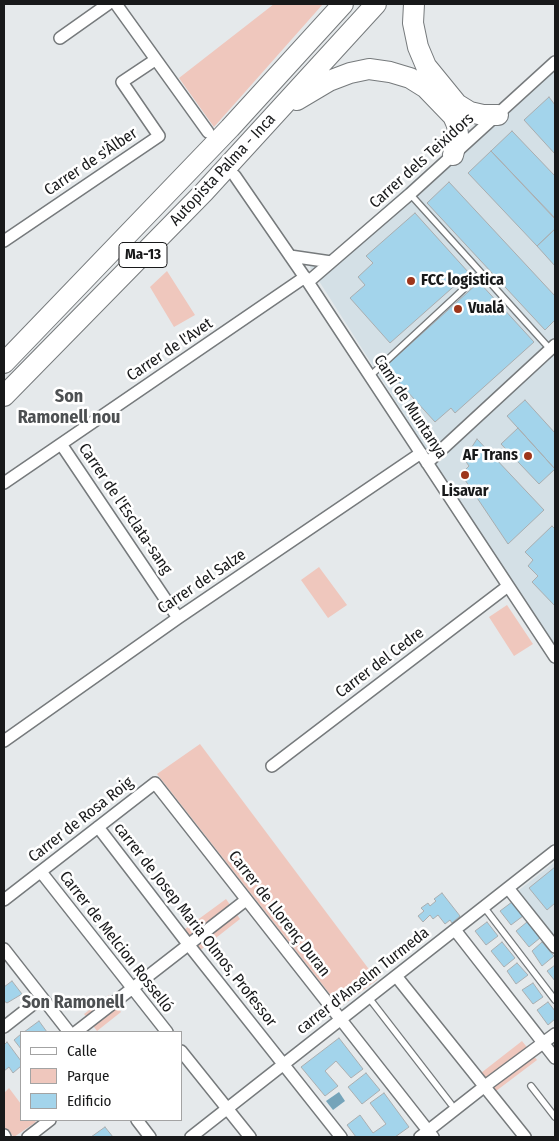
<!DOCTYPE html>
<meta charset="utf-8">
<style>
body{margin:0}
#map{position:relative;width:559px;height:1141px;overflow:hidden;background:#e5e9eb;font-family:"Fira Sans Condensed",sans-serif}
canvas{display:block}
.frame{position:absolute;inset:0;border:5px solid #18191a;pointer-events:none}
.legend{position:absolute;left:20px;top:1031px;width:162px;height:90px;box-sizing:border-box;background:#fff;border:1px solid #a3a3a3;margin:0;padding:6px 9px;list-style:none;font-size:15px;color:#18191a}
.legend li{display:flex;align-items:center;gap:10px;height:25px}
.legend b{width:25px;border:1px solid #a3a3a3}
</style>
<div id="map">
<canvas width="559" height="1141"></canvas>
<div class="frame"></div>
<ul class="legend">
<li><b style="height:6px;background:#fff"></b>Calle</li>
<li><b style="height:14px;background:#efc7bd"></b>Parque</li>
<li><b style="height:14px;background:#a3d4eb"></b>Edificio</li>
</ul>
</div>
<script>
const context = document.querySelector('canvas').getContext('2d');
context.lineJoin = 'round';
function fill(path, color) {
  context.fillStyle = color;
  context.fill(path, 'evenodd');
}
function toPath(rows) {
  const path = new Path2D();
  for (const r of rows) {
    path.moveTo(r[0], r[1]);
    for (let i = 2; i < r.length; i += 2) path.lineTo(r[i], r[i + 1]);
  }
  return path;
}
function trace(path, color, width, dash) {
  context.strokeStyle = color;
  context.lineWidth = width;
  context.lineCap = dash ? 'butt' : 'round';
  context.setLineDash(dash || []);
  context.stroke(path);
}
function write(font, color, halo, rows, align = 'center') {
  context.font = font + ' "Fira Sans Condensed",sans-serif';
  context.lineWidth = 5;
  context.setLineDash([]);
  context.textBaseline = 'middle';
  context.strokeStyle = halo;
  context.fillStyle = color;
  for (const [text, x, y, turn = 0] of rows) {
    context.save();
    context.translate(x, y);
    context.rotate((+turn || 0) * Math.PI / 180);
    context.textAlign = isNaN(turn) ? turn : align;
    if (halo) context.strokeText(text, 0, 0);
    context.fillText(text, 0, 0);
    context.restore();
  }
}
const built = toPath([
 [555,56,555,648,509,579,303,256,330,255],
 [555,862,555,938,518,891]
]);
const green = toPath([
 [274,4,323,4,214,127,179,78],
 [167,271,195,315,174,327,150,287],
 [319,567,347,605,328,618,301,580],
 [507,605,533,644,514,656,489,617],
 [200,744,377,980,340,1007,157,774],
 [226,899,240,919,198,952,181,932],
 [109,995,121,1012,97,1031,84,1014],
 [522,1041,537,1060,496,1091,481,1073],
 [9,1088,21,1104,21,1120,34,1120,36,1122,14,1137,4,1127,4,1093]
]);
const water = toPath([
 [339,1092,345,1101,333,1110,326,1101]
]);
const building = toPath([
 [549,97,555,105,555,154,524,120,549,97],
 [512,131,555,176,555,218,491,151,512,131],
 [491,151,555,219,555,229,537,246,468,173,491,151],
 [449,182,555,296,555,320,545,330,427,203,449,182],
 [415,213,469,273,390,343,350,298,365,285,358,277,373,263,366,256,415,213],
 [555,229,555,266,537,246,555,229],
 [479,282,534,342,455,413,451,408,435,422,385,367,479,282],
 [525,400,555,433,555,469,507,416,525,400],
 [518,428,555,469,539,484,501,444,518,428],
 [477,439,544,510,508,544,461,474,469,466,464,459,477,439],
 [552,526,555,529,555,606,532,582,538,576,528,566,533,560,525,552,552,526],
 [555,867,555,903,547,910,529,888,555,867],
 [442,893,460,916,452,923,450,920,445,924,438,915,433,919,430,915,423,922,418,916,424,911,421,908,428,903,430,906,436,901,434,899,442,893],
 [512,902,523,916,511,925,500,911,512,902],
 [487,922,498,936,486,945,475,931,487,922],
 [527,922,540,938,529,947,516,931,527,922],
 [502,942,515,958,504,967,491,951,502,942],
 [542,942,554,956,542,966,532,951,542,942],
 [517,963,528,975,516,984,507,971,517,963],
 [555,965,555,981,547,971,555,965],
 [12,981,22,994,7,1003,4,1001,4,987,12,981],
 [533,983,543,997,533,1004,522,990,533,983],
 [548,1002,555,1011,555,1019,548,1025,537,1010,548,1002],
 [39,1021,47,1032,24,1032,39,1021],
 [21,1034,21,1049,14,1040,21,1034],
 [339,1038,363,1069,351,1078,336,1061,325,1071,338,1086,325,1096,301,1067,339,1038],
 [7,1042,21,1061,21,1066,13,1073,9,1067,4,1071,4,1045,7,1042],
 [366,1073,380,1090,362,1104,348,1087,366,1073],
 [384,1093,409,1127,395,1137,356,1137,347,1125,360,1115,373,1133,386,1124,370,1103,384,1093],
 [105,1127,113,1137,91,1137,105,1127]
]);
const lane = toPath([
 [410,194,550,349],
 [370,376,481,273],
 [484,907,555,1000],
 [369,998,451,1104],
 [531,1086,555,1117]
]);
const street = toPath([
 [116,4,208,132],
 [60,38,108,4],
 [235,176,308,282,555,657],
 [4,241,159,136,122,82,155,60],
 [290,256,331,262],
 [308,282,410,194,555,62],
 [61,444,178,618],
 [427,463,555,345],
 [4,483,305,277],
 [4,741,178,618,421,453],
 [272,766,508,586],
 [98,827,188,944,341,1137],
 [41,872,167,1032],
 [508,888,555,947],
 [4,900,155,783,433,1137],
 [455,930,555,1058],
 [4,949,69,1032],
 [396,976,525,1137],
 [4,1027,41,998],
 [76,1032,246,900],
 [181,1051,250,1137],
 [137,1120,150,1137],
 [4,1135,5,1137],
 [28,1137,50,1120],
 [191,1137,555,851],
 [420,1137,485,1086,555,1034]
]);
const highway = toPath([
 [414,4,413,23,418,47,426,66,457,104,470,112,483,115,498,115],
 [297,100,329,81,350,73,369,69,390,72,410,78,426,88,453,116,457,125,458,135,453,155],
 [4,363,230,128,343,4],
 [4,396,204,192,376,4]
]);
const markers = [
 [411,281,5,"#9e361b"],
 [458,309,5,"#9e361b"],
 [528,456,5,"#9e361b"],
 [465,475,5,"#9e361b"]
];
const shields = [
 [143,255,48]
];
const shieldNames = [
 ["Ma-13",143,255]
];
const streetNames = [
 ["Carrer dels Teixidors",422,161,-42],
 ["Carrer de s'Àlber",91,162,-34],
 ["Autopista Palma - Inca",223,170,-47],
 ["Carrer de l'Avet",170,350,-34],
 ["Camí de Muntanya",410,407,57],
 ["Carrer de l'Esclata-sang",125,509,56],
 ["Carrer del Salze",202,582,-34],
 ["Carrer del Cedre",380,663,-37],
 ["Carrer de Rosa Roig",81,820,-38],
 ["Carrer de Llorenç Duran",279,914,52],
 ["carrer de Josep Maria Olmos, Professor",195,925,52],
 ["Carrer de Melcion Rosselló",116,942,52],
 ["carrer d'Anselm Turmeda",363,981,-38]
];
const poiNames = [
 ["FCC logistica",421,281],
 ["Vualá",468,309],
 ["AF Trans",518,456,"right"],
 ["Lisavar",465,492,"center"]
];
const neighbourhoodNames = [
 ["Son",69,397],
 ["Ramonell nou",69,418],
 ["Son Ramonell",73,1003]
];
fill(built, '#d4e0e6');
fill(green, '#efc7bd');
fill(water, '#75a4ba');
fill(building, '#a3d4eb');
trace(building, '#aaaeb0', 1);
trace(lane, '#767a7c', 8);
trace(street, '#767a7c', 14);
trace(highway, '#767a7c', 22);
trace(lane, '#fff', 5.5);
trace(street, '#fff', 11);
trace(highway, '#fff', 20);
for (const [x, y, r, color] of markers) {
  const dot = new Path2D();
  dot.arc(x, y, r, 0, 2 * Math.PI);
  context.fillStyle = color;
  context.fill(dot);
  trace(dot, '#fff', 2);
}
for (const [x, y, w] of shields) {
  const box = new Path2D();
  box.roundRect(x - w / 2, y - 12.5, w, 25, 4);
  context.fillStyle = '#fff';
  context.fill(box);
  trace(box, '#18191a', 1);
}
write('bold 15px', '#18191a', null, shieldNames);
write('16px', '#18191a', '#fff', streetNames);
write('bold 16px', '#18191a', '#fff', poiNames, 'left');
write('bold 18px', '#4d5052', '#fff', neighbourhoodNames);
</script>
